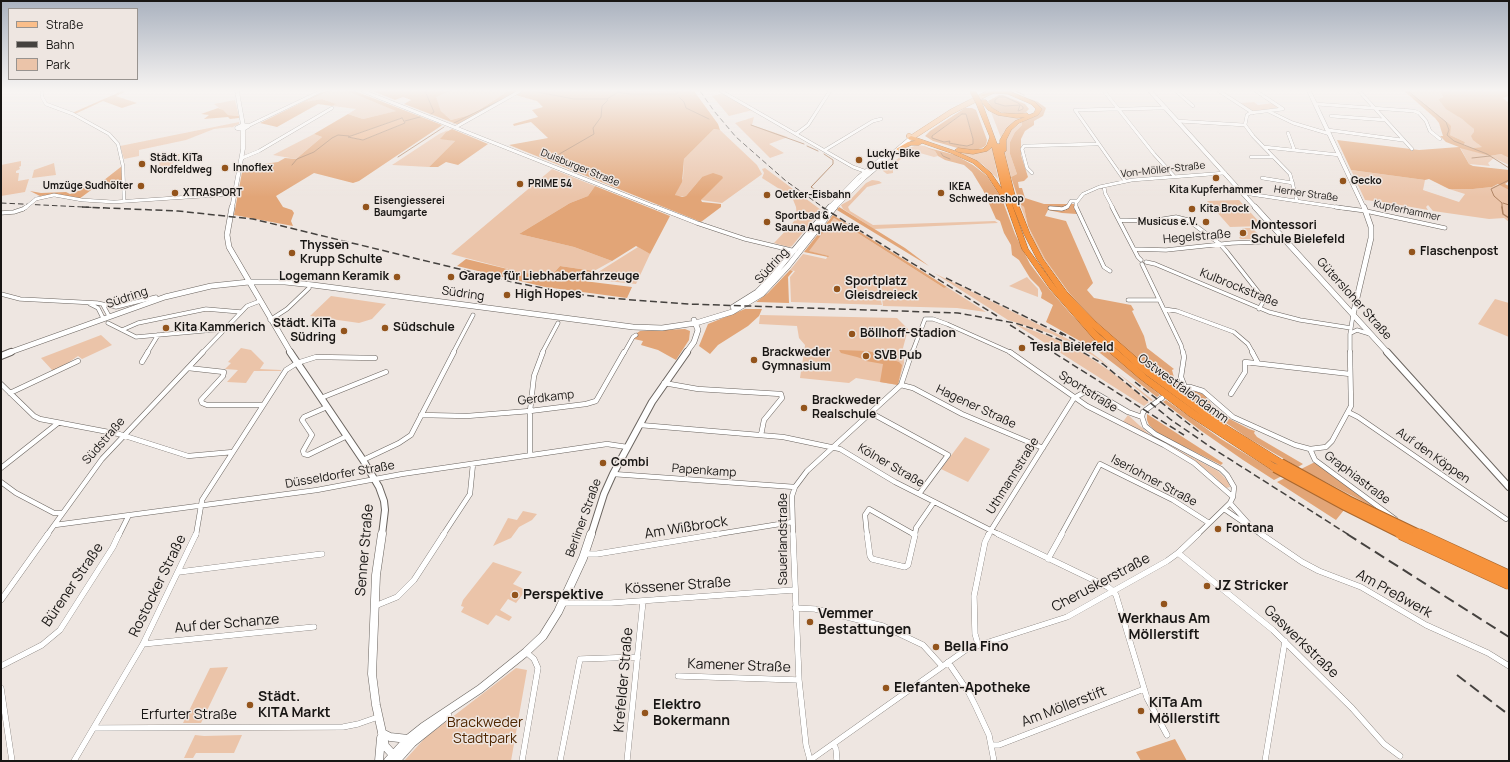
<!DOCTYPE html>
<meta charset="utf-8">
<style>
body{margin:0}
#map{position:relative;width:1510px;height:762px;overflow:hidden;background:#eee6e1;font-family:Manrope,sans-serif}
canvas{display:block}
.frame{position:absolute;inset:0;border:2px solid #181614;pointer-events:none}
.legend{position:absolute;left:8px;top:8px;width:130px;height:72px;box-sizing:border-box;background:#eee6e1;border:1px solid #98938f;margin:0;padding:5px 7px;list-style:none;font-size:12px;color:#181614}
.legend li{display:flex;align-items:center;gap:8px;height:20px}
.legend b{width:20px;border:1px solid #98938f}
</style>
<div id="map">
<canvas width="1510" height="762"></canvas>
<div class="frame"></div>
<ul class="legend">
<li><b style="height:5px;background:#fabe8a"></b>Straße</li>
<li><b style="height:5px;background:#45423f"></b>Bahn</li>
<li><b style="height:11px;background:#ebc4a9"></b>Park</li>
</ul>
</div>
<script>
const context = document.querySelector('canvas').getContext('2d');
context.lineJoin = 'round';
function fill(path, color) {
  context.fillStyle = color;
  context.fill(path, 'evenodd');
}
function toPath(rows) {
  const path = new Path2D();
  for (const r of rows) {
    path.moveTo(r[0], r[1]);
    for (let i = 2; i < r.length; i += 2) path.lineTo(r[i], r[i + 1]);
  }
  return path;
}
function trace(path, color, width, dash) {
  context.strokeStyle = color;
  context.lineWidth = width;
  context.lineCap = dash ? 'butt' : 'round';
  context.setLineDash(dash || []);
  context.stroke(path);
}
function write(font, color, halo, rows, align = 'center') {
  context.font = font + ' Manrope,sans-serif';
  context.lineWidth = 3;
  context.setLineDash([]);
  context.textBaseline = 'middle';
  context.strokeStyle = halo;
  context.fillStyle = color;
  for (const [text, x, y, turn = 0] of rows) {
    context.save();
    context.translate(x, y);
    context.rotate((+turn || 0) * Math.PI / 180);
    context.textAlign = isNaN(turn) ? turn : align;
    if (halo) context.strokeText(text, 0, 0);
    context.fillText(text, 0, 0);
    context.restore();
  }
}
const green = toPath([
 [329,91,351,91,397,111,363,119,348,114,356,109,332,106,335,104,322,99,303,103],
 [449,91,508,91,473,114,451,120,441,111,435,96],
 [1409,91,1440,91,1443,97,1438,99,1459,117,1471,125,1474,129,1478,144,1483,147,1472,148,1464,145,1465,142,1450,135,1447,122],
 [723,93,753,110,729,116,712,96],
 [235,100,239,116,228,115,214,104],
 [1254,102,1258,105,1273,103,1279,108,1253,112,1240,103],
 [991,112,998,114,1027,116,1032,114,1011,125,1004,132,1001,138],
 [754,117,752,125,788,137,769,144,784,153,770,158,735,123],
 [239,122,239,124,231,128,232,127,214,129,186,140,139,150,139,156,124,159,120,146],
 [1022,122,1022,125,1015,132,1010,142,1010,154,1017,174,1011,177,1005,153,1005,142,1010,130],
 [714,129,720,130,757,165,762,174,761,175,722,203,701,200,710,189,702,177,686,196,677,197,675,195,683,178,684,159],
 [448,130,441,138,455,141,429,167,392,165,439,134],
 [314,134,322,137,296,159,273,155],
 [917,145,925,146,935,151,938,156,934,157,920,153,908,154,893,165,893,173,887,174,883,171,884,169,900,157,906,149],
 [992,147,998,179,982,164,955,151,975,153,987,150],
 [1460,147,1490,156,1501,154,1509,158,1509,165,1494,158,1488,163,1490,166,1469,164],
 [180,154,171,166,159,169,160,157],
 [21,161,21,166,19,167,20,169,16,171,16,173,19,173,18,181,29,179,25,192,1,196,1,165],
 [54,163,56,175,32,178,34,170],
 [765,168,821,210,792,246,789,247,774,243,791,225,797,217,796,207,792,197,762,178,764,173,762,169],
 [552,169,595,186,588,196,570,203,519,234,574,247,612,261,594,271,560,266,550,277,520,272,451,254],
 [1351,170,1425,180,1423,190,1459,202,1465,194,1449,189,1473,189,1492,187,1500,184,1509,190,1509,222,1504,218,1489,219,1433,211,1428,205,1426,207,1428,210,1383,202,1365,200],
 [872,180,879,181,882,183,867,187,848,207,850,211,873,225,995,221,998,223,874,229,843,209,841,205,850,200,866,183],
 [1239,200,1263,226,1230,227,1207,201],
 [1020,204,1024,207,1028,226,1045,259,1069,293,1043,258,1033,239],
 [834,218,944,288,947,287,986,312,957,308,883,306,881,291,879,292,882,305,791,302,790,277,795,271,790,270,803,254,826,259,828,256,808,251],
 [1242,228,1252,228,1263,239,1241,239,1239,238,1241,235,1248,235],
 [638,247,650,254,636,284,587,279],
 [934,273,1068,339,1092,353,1153,400,1151,401,1113,369,1092,355,1052,334,1008,320],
 [1027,277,1038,289,1038,297,1009,286],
 [331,296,386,304,372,319,359,323,310,316],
 [1495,299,1509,303,1509,337,1478,324],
 [760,315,897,318,908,329,903,348,904,363,898,385,856,378,849,383,800,378,805,345,799,338,797,326,759,324],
 [1015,324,1051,337,1077,349,1110,371,1149,402,1144,406],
 [101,335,112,345,82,359,78,356,62,367,53,371,41,358],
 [241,348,251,350,264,363,260,369,281,370,281,371,254,371,246,383,227,382,238,370,225,369,231,363,228,362],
 [1128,415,1150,435,1218,471,1228,481,1230,487,1226,488,1222,486,1216,478,1194,460,1122,423],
 [965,437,990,449,968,482,941,469],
 [523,511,537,514,532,520,519,527,511,538,493,546,508,518,517,520],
 [493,562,522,572,513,584,526,590,516,603,508,599,500,610,512,617,509,621,496,615,488,625,461,612,464,607,461,606,463,600],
 [228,667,201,723,183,723,210,668],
 [516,668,527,670,511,761,404,761,425,738],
 [195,735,204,736,242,735,234,753,196,753,193,758,184,758]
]);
const forest = toPath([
 [122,91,127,91,116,96,137,103,122,108,103,101,75,114,72,113],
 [325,91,329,91,305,102,322,99,336,104,332,106,318,104,277,127,260,123],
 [348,91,355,91,442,125,441,126,359,181,353,183,314,173,276,196,283,207,292,210,294,213,291,221,293,226,234,215,243,167,278,162,285,158,296,159,322,137,314,134,348,114,363,119,396,111],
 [402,118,405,123,363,140,348,137],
 [372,91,449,91,436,97,441,111,451,120,473,114,508,91,518,91,459,125,404,104,411,100,403,97,395,100],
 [522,91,620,91,618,92,621,93,654,94,677,94,678,92,676,91,694,91,718,124,720,130,714,129,684,159,682,182,675,195,682,197,686,196,702,177,713,173,722,176,723,178,701,200,702,202,721,204,721,207,701,222,509,145,548,138,531,122,514,126,513,124,538,117,532,110,543,107,537,101,515,95],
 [1009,91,1038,102,1046,108,1043,116,1034,121,1034,125,1025,131,1021,139,1021,155,1028,177,1024,181,1018,182,1019,188,1022,188,1025,198,1044,204,1074,204,1077,214,1062,213,1048,210,1045,216,1066,221,1093,283,1087,290,1094,298,1131,305,1134,310,1132,311,1144,336,1147,348,1174,369,1172,370,1175,381,1180,385,1173,387,1144,365,1095,321,1069,293,1045,259,1028,226,1024,207,1020,204,1011,177,1017,174,1010,154,1010,142,1015,132,1022,125,1022,122,1038,115,1041,108,1035,102],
 [1404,91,1409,91,1447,122,1451,126,1450,135,1465,142,1464,145,1472,148,1482,147,1473,140,1471,136,1474,132,1474,129,1462,119,1446,109,1438,99,1443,97,1440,91,1509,91,1509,96,1503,98,1509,103,1509,158,1501,154,1490,156,1460,148,1469,164,1473,166,1509,170,1509,181,1505,184,1509,186,1509,190,1498,184,1492,187,1473,189,1449,189,1429,179,1425,180,1351,170,1337,140,1419,150,1459,147,1446,142,1440,136,1443,136,1439,123,1435,118],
 [999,95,1003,95,1025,104,1029,109,1026,112,1020,114,1007,114,998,111,992,108,988,101],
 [218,108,223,110,228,115,239,116,239,118,230,119,228,117,204,119,209,115,201,114],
 [965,108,972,108,976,110,987,140,986,145,984,147,976,150,961,149,933,141,925,136,930,131],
 [962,114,966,114,973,139,967,146,950,143,950,141,944,142,932,136],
 [452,129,488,144,458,165,446,162,438,167,429,167,455,141,440,139,446,132],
 [925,147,955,155,973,165,987,176,1002,199,1015,234,1030,264,1049,289,1070,313,1100,344,1160,395,1157,397,1096,350,1046,322,1053,305,1041,298,1042,293,1039,287,1030,278,1019,260,1012,255,1011,245,1004,233,1000,221,996,219,983,190,972,172,964,165,945,160,938,156,935,151],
 [122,166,123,185,99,184],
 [98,185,79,199,57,194,40,196,30,191,41,193,66,192,70,194,81,190,78,189],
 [595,186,670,216,650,254,636,246,612,261,574,247,519,234,570,203,588,196],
 [839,207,905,248,929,266,837,210],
 [833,215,911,264,947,287,944,288,834,218,809,251,829,256,828,257,804,252],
 [466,259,520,272,550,277,560,266,594,271,583,279,584,281,632,287,627,298,545,287,457,266],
 [790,270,793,271,788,277,789,303,756,302,768,293],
 [745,309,762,309,759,316,748,326,718,345,710,354,699,346,708,324],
 [685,329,690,331,689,340,676,360,658,350,641,345,643,341,634,339,637,333,640,331],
 [839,350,868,351,884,355,890,359,899,362,902,365,898,385,880,382,883,364,866,361,866,360,857,357,841,353],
 [1186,389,1193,390,1205,395,1214,408,1226,417,1249,429,1255,431,1254,433,1257,437,1303,464,1298,467,1248,438,1179,391],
 [1166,400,1221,439,1282,476,1274,480,1243,460,1200,430,1163,402],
 [1147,414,1223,463,1221,465,1159,434,1149,425,1147,420],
 [1315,462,1383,512,1301,469],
 [1285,478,1321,498,1344,510,1336,520,1277,482],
 [1175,739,1187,761,1141,761,1136,752]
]);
const water = toPath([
 [620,91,676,91,678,92,677,94,630,94,617,92,620,91],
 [999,97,1005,97,1018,103,1023,107,1023,109,1018,111,1020,105,1005,106,995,103,995,100,999,97],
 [962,114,966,114,973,139,973,144,967,146,960,145,949,143,950,141,944,142,932,138,932,136,962,114],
 [402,118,405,123,363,140,348,137,402,118]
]);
const streamFar1 = toPath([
 [425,91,434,112,431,114],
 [532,91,574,99,607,99],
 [1015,91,1024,95],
 [1408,91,1446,122,1449,130,1447,135,1454,141,1487,154,1509,168],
 [510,95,516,91],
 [679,97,684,102,686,108,709,119],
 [405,121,420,117],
 [454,123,501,100],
 [751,125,804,144],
 [807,146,818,151],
 [941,153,943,156,950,159],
 [824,154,833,160,833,164,811,187,826,197],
 [398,157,444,127],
 [1472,158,1490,156],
 [549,160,594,134,593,128,601,117,602,106,608,100,607,99,620,91],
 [292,165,297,159,314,152,332,138,338,135,349,136],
 [1503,203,1509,205],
 [1502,208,1502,203,1494,196,1491,189,1509,180]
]);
const stream = toPath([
 [1502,207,1503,214,1509,218]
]);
const streetFar3 = toPath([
 [42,91,42,97,46,104,73,114,109,134,118,144,123,166,124,201],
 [363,91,658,208],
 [721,91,853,167,867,172],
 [1104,91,1154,154,1174,176],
 [1176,91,1193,106],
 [1219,91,1253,113],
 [1359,91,1412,149],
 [1316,104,1414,111,1419,113,1426,121,1430,131,1440,139],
 [1268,111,1293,123,1330,134],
 [1331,116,1385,120],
 [1177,121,1245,125],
 [1245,125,1253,136,1290,174,1297,201],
 [1245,125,1247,115,1250,113,1283,109,1256,91],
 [248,126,321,91],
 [456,127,520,91],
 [1328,130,1402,140],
 [1288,133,1294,149],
 [796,134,808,125,830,91],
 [1264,147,1340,155],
 [825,150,873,121,881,119],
 [1251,157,1273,157],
 [242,158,259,151,332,108],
 [1032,173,1027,168,1022,149,1024,146,1098,144],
 [1262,178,1293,183],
 [1125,181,1075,110,1166,108],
 [1104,186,1105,193,1113,208],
 [1243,193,1343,208],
 [36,199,54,195,82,200,114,202,234,194],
 [1065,208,1068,206,1071,201,1077,201],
 [1076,208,1076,203,1083,194,1099,187,1132,180,1225,173]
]);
const streetFar2 = toPath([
 [656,207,697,223,745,239,795,251],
 [1076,207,1104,267,1110,271],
 [1112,207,1138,257,1141,260],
 [1336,207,1366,211,1445,228],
 [1050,208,1062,209,1067,207],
 [1,213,14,212,23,209],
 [1119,220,1151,221,1176,217,1188,220,1220,244,1227,252,1263,298,1263,302,1259,309],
 [1134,249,1166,250,1232,243,1286,241],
 [1146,262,1155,264,1269,312,1300,320,1351,328],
 [1142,264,1181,345,1183,353],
 [1,294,20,299,97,303,116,307,156,297],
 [1128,300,1159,300],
 [90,304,98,308,103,318],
 [103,305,109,316],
 [1164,309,1177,311,1234,332,1248,344,1253,353],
 [270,320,287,309,309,288],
 [108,323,136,337,225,329],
 [122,330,138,323,206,309,241,312],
 [1351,333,1357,330,1370,334],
 [147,353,158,335],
 [202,353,247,306,260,301],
 [453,353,473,315],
 [542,353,558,323],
 [624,353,633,337,636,335],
 [912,353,925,319,933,319,947,324,1012,353],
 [1350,353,1350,334,1353,315]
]);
const streetFar1 = toPath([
 [1010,352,1087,406,1164,445,1194,463,1233,497],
 [1183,352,1184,357,1181,377,1185,387],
 [1252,352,1258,363],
 [142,362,148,352],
 [188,368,224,372,223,376,201,400,202,403,207,405,263,405],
 [664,383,698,389,781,394,782,398,764,420,761,435],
 [1,384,34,416,40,419,119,434,188,456,233,452],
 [901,385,913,388,962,414,1043,448],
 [1177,388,1190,387,1203,391,1233,417,1295,445,1310,449,1326,447,1332,441,1351,406,1350,352],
 [10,393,78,361],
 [1231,394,1245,372,1245,362,1350,374],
 [321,398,386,372],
 [1162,398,1143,412,1142,417,1145,426,1155,434,1221,469,1227,475,1234,487,1233,497,1230,503,1197,535],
 [327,407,304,417,302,420,312,435,303,451,304,454,308,455,347,436],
 [1348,412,1358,417,1506,519],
 [871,413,948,455,919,494],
 [421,415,467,416,530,411,586,404,596,401,624,352],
 [640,425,783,437,840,449,895,482,1000,535],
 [1310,449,1315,460,1395,519],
 [530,455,530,411,534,376,543,352],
 [363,460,399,443,411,435,454,352],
 [1,468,58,423],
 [613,474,795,487],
 [1,482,16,493,54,513,62,513],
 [1230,503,1248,523],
 [1224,509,1262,535],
 [55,525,317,490,402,474,607,444,627,447],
 [47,535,102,459,203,352],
 [119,535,129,515],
 [196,535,202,500,286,370,297,363,316,357,375,358],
 [443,535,470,494,473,464],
 [712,535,792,522],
 [793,535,792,496,795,487,807,471,901,385,912,352],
 [867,535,865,515,869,509,915,535],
 [915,535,916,528,934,502],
 [988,535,1074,398,1083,393,1097,394,1128,412,1142,417],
 [1061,535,1100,464,1173,500,1209,523]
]);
const street = toPath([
 [793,534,799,680,806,745,810,760],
 [867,534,870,556,872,559,905,567,908,565,915,535],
 [913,534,915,535],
 [998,534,1108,587,1113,591,1116,595,1147,698,1167,735],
 [1261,534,1302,562,1319,571,1361,587,1426,625,1488,653,1509,666],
 [1178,553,1273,630,1352,708,1384,744,1400,756],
 [584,554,597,554,718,534],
 [1048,559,1062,534],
 [179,572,322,554],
 [1,600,48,534],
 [563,603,611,603,794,590],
 [375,606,397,597,414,580,444,534],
 [795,608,815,609,883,626,923,645,942,666],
 [143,644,314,627],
 [978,644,975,634,974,596,985,542,989,534],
 [948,662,969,693,976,707,989,735,994,761],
 [1,666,42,645,60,630,113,547,119,534],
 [678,676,799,680],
 [1,688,12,761],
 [95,728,343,727,358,724,378,717],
 [833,744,836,749,837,761],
 [992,745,999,745,1144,689],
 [74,761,143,644,196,534],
 [522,761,538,668,534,659,526,652],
 [560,761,580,659,638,657],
 [627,761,643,601],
 [809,761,967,649,1067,617,1167,561,1178,553,1198,534],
 [1265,761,1285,641]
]);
const secondaryFar3 = toPath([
 [237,91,243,125],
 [1150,91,1256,208],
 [1309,91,1364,208],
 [243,125,248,126,243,129,237,128,243,125],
 [232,208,243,149,243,129],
 [829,208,859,177,885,156],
 [834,208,864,178,911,138]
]);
const secondaryFar2 = toPath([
 [232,207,227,235,229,247,291,353],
 [1255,207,1388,353],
 [733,307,757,292,771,278,830,207],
 [1353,315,1371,238,1371,227,1364,207],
 [8,353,165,297,211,286,249,282,285,282,313,285,633,327,662,328,696,323,732,312,762,294,788,266,835,207],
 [686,353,694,342,698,330,694,320]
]);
const secondaryFar1 = toPath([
 [290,352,363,460,379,487,384,501,385,510,382,535],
 [1387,352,1509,487],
 [1,356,11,352],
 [591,535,604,494,613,474,652,402,687,352]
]);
const secondary = toPath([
 [382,534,376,575,372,674,376,705,385,746,397,759],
 [382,733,390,737,408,739],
 [379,761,381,738],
 [388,761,408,739,423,727,480,689,526,652,543,636,558,612,583,558,591,534],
 [396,761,412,743,447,715]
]);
const primary = toPath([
 [909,136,911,138,951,112,992,91]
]);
const highway = toPath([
 [994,91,1009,91,1035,102,1042,109,1038,115,1019,123,1011,130,1006,140,1006,151,1004,152,1015,196,1030,234,1043,259,1067,292,1096,322,1153,372,1220,421,1284,461,1285,463,1284,465,1281,466,1269,460,1278,466,1279,468,1278,470,1272,470,1189,416,1139,378,1094,339,1050,289,1022,249,1003,195,1000,195,987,175,973,163,951,153,922,143,919,145,911,145,899,151,896,149,908,142,916,141,909,139,908,138,911,136,955,151,977,161,991,173,1002,189,992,147,987,151,973,154,958,152,955,150,958,148,973,150,983,149,987,145,990,137,976,103,977,102,982,103,997,144,1000,144,1000,140,1007,128,1015,121,1025,117,1017,118,998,115,988,110,981,101,982,100,986,100,992,108,1001,113,1017,114,1027,113,1029,115,1034,113,1036,109,1031,104,1008,94,995,93,983,96,981,95,994,91],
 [1010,199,1024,234,1037,259,1058,290,1028,249,1010,199],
 [1092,327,1147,376,1205,418,1145,374,1100,335,1092,327]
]);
const railFar2 = toPath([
 [700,91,714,111,736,137,786,181,824,208],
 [1,203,104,208]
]);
const railFar1 = toPath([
 [82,207,178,211,253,219,517,283,569,293,607,298,688,304,958,313,1015,323,1037,330,1065,342,1103,364,1170,419,1209,446,1349,535],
 [822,207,997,316],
 [946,278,1063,335],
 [1010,325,1184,435],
 [1060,332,1093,351],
 [1135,382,1203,435]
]);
const rail = toPath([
 [1347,534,1509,637],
 [1457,675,1509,715]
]);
const streetBridgeFar1 = toPath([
 [25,208,36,199]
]);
const streetBridge = toPath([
 [23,209,26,207]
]);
const highwayBridgeFar2 = toPath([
 [973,92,979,103]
]);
const highwayBridgeFar1 = toPath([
 [1281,463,1348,500,1421,535],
 [1275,468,1345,506,1403,535]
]);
const highwayBridge = toPath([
 [1401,534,1509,584],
 [1418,534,1509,576]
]);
const markers = [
 [859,160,4,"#93541c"],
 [142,164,4,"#93541c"],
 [225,168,4,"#93541c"],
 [1216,178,4,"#93541c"],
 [1343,181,4,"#93541c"],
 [520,184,4,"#93541c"],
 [141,186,4,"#93541c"],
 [175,193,4,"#93541c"],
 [941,193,4,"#93541c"],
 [767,195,4,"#93541c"],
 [366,207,4,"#93541c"],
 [1192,209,4,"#93541c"],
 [767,222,4,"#93541c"],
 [1206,222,4,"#93541c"],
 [1243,233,4,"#93541c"],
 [1412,252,4,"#93541c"],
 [292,253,4,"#93541c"],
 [397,277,4,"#93541c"],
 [451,277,4,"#93541c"],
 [837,289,4,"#93541c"],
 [507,295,4,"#93541c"],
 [166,328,4,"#93541c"],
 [385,328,4,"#93541c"],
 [344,331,4,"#93541c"],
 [852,334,4,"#93541c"],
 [1022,348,4,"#93541c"],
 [866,356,4,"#93541c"],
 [754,360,4,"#93541c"],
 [804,408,4,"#93541c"],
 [603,463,4,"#93541c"],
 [1218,529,4,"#93541c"],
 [1207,586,4,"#93541c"],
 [515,595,4,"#93541c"],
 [1164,604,4,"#93541c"],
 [810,622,4,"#93541c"],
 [936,647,4,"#93541c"],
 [886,688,4,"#93541c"],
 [250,705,4,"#93541c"],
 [1141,711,4,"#93541c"],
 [645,713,4,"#93541c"]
];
const farPoinames = [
 ["Lucky-Bike",867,154],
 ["Outlet",867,166],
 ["Städt. KiTa",150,158],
 ["Nordfeldweg",150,170],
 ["Innoflex",233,168],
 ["Gecko",1351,181],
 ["PRIME 54",528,184],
 ["Umzüge Sudhölter",133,186,"right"],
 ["IKEA",949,187],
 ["Schwedenshop",949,199],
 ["Kita Kupferhammer",1216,190,"center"],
 ["XTRASPORT",183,193],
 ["Oetker-Eisbahn",775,195],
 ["Eisengiesserei",374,201],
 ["Baumgarte",374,213],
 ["Kita Brock",1200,209],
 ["Sportbad &",775,216],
 ["Sauna AquaWede",775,228],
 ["Musicus e.V.",1198,222,"right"]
];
const farStreetnames = [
 ["Duisburger Straße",580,168,22],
 ["Von-Möller-Straße",1163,170,-6],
 ["Herner Straße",1306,194,8],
 ["Kupferhammer",1407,211,12]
];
const poiNames = [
 ["Montessori",1251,226],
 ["Schule Bielefeld",1251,240],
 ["Thyssen",300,246],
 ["Krupp Schulte",300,260],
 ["Flaschenpost",1420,252],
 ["Logemann Keramik",389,277,"right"],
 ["Garage für Liebhaberfahrzeuge",459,277],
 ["Sportplatz",845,282],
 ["Gleisdreieck",845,296],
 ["High Hopes",515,295],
 ["Städt. KiTa",336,324,"right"],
 ["Südring",336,338,"right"],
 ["Kita Kammerich",174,328],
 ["Südschule",393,328],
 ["Böllhoff-Stadion",860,334],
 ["Tesla Bielefeld",1030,348],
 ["Brackweder",762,353],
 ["Gymnasium",762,367],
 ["SVB Pub",874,356],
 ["Brackweder",812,401],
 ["Realschule",812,415],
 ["Combi",611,463],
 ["Fontana",1226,529]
];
const streetNames = [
 ["Hegelstraße",1197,237,-5],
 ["Südring",772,266,-48],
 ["Kulbrockstraße",1239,288,22],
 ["Südring",463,294,8],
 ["Südring",127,298,-19],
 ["Gütersloher Straße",1354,299,48],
 ["Ostwestfalendamm",1183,389,36],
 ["Sportstraße",1088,392,32],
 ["Gerdkamp",546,398,-7],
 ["Hagener Straße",976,407,25],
 ["Südstraße",104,441,-49],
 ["Auf den Köppen",1433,456,35],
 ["Kölner Straße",891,466,30],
 ["Papenkamp",704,471,4],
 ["Düsseldorfer Straße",340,475,-10],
 ["Uthmannstraße",1013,476,-58],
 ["Graphiastraße",1357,478,37],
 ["Iserlohner Straße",1154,481,28],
 ["Berliner Straße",584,518,-70],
 ["Sauerlandstraße",784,539,-90]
];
const nearStreetnames = [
 ["Am Wißbrock",686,528,-9],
 ["Senner Straße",365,550,-85],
 ["Cheruskerstraße",1101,583,-28],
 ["Bürener Straße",73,585,-56],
 ["Rostocker Straße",158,586,-64],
 ["Kössener Straße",678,586,-4],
 ["Am Preßwerk",1394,594,29],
 ["Auf der Schanze",227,624,-5],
 ["Gaswerkstraße",1301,642,44],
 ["Kamener Straße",739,666,2],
 ["Krefelder Straße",624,680,-85],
 ["Am Möllerstift",1064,707,-21],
 ["Erfurter Straße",189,715]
];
const nearPoinames = [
 ["JZ Stricker",1215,586],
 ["Perspektive",523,595],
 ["Vemmer",818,614],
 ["Bestattungen",818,630],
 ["Werkhaus Am",1164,619,"center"],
 ["Möllerstift",1164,635,"center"],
 ["Bella Fino",944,647],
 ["Elefanten-Apotheke",894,688],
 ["Städt.",258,697],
 ["KITA Markt",258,713],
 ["KiTa Am",1149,703],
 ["Möllerstift",1149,719],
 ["Elektro",653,705],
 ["Bokermann",653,721]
];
const nearParknames = [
 ["Brackweder",485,723],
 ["Stadtpark",485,739]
];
fill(green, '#ebc4a9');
fill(forest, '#e2a577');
fill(water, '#edaf81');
trace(water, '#ad8160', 1);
trace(streamFar1, '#ad8160', 1);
trace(stream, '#ad8160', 1.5);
trace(streetFar3, '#6a645f', 3.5);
trace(streetFar2, '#6a645f', 4.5);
trace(streetFar1, '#6a645f', 5.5);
trace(street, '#6a645f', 6);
trace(secondaryFar3, '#6a645f', 4.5);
trace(secondaryFar2, '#6a645f', 6);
trace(secondaryFar1, '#6a645f', 8);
trace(secondary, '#6a645f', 9);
trace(primary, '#a9672e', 5.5);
trace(highway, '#a9672e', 1);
trace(streetFar3, '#fff', 3);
trace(streetFar2, '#fff', 3.5);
trace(streetFar1, '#fff', 4.5);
trace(street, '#fff', 5.5);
trace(secondaryFar3, '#fff', 4);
trace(secondaryFar2, '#fff', 5);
trace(secondaryFar1, '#fff', 6);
trace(secondary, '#fff', 8);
trace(primary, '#fabe8a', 5);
fill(highway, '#f7933c');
trace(railFar2, '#45423f', 1, [5.5, 3]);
trace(railFar1, '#45423f', 1.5, [7, 3.5]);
trace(rail, '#45423f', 2, [11, 5.5]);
trace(streetBridgeFar1, '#6a645f', 3.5, []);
trace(streetBridge, '#6a645f', 4.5, []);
trace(highwayBridgeFar2, '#a9672e', 6, []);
trace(highwayBridgeFar1, '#a9672e', 10, []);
trace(highwayBridge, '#a9672e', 12, []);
trace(streetBridgeFar1, '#fff', 3);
trace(streetBridge, '#fff', 3.5);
trace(highwayBridgeFar2, '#f7933c', 5.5);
trace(highwayBridgeFar1, '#f7933c', 8);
trace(highwayBridge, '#f7933c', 11);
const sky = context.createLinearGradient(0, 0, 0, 197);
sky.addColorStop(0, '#aab2bf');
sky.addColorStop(0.46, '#f7f4f2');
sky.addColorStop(1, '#f7f4f200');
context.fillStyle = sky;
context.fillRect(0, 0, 1510, 197);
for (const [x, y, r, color] of markers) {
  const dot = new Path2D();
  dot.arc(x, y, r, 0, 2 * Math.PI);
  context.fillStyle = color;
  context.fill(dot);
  trace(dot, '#eee6e1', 1.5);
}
write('bold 10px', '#181614', '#eee6e1', farPoinames, 'left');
write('10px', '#181614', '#eee6e1', farStreetnames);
write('bold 12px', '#181614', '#eee6e1', poiNames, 'left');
write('12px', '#181614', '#eee6e1', streetNames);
write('14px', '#181614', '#eee6e1', nearStreetnames);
write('bold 14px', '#181614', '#eee6e1', nearPoinames, 'left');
write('14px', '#4f2702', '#eee6e1', nearParknames);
</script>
